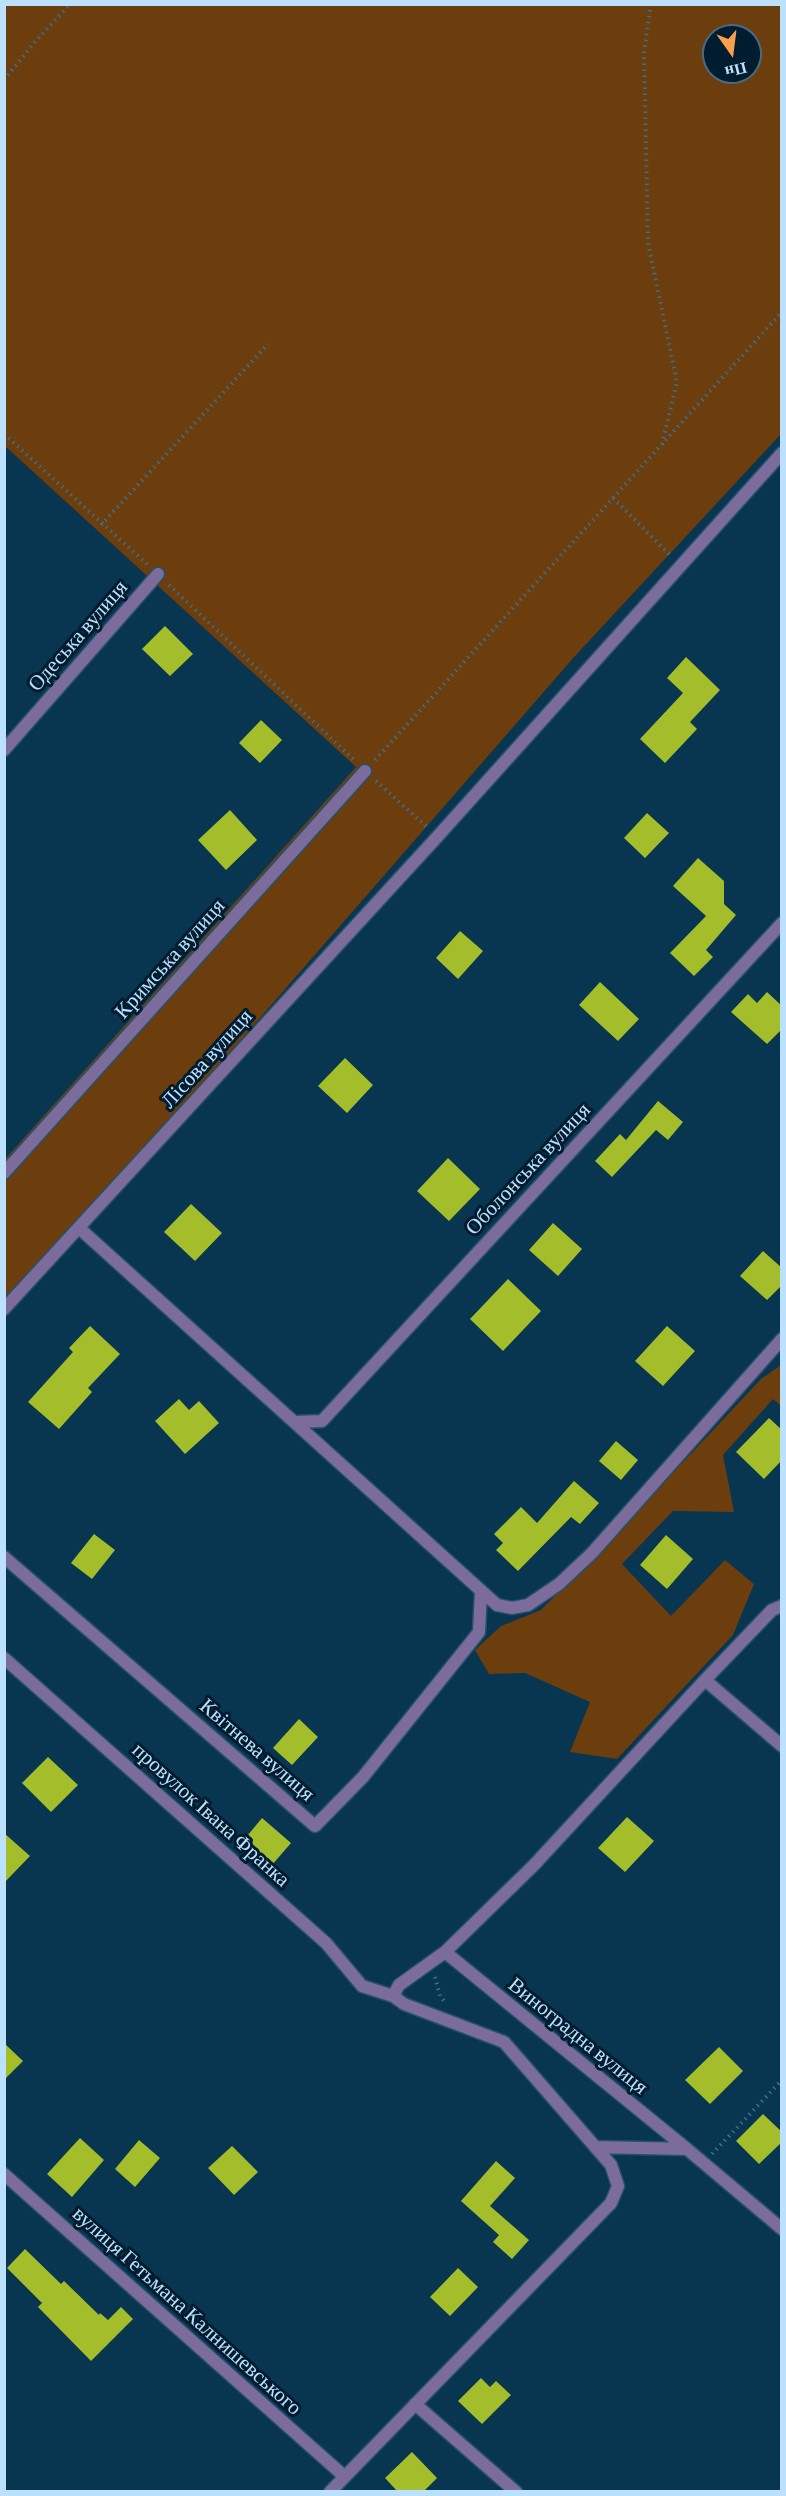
<!DOCTYPE html>
<meta charset="utf-8">
<style>
body{margin:0}
#map{position:relative;width:786px;height:2496px;overflow:hidden;background:#08354f;font-family:"Crimson Pro",serif}
canvas{display:block}
.frame{position:absolute;inset:0;border:6px solid #bce1fd;pointer-events:none}
.north{position:absolute;left:702px;top:24px;width:60px;height:60px;box-sizing:border-box;background:#001c30;border:2px solid #4b6b82;border-radius:50%;rotate:166deg;font-size:16px;font-weight:700;line-height:24px;text-align:center;color:#bce1fd}
.north::after{content:'';display:block;margin:auto;width:21px;height:27px;background:#fa9f4e;clip-path:polygon(50% 0,100% 100%,50% 72%,0 100%)}
</style>
<div id="map">
<canvas width="786" height="2496"></canvas>
<div class="frame"></div>
<div class="north">Пн</div>
</div>
<script>
const context = document.querySelector('canvas').getContext('2d');
context.lineJoin = 'round';
function fill(path, color) {
  context.fillStyle = color;
  context.fill(path, 'evenodd');
}
function toPath(rows) {
  const path = new Path2D();
  for (const r of rows) {
    path.moveTo(r[0], r[1]);
    for (let i = 2; i < r.length; i += 2) path.lineTo(r[i], r[i + 1]);
  }
  return path;
}
function trace(path, color, width, dash) {
  context.strokeStyle = color;
  context.lineWidth = width;
  context.lineCap = dash ? 'butt' : 'round';
  context.setLineDash(dash || []);
  context.stroke(path);
}
function write(font, color, halo, rows, align = 'center') {
  context.font = font + ' "Crimson Pro",serif';
  context.lineWidth = 6;
  context.setLineDash([]);
  context.textBaseline = 'middle';
  context.strokeStyle = halo;
  context.fillStyle = color;
  for (const [text, x, y, turn = 0] of rows) {
    context.save();
    context.translate(x, y);
    context.rotate((+turn || 0) * Math.PI / 180);
    context.textAlign = isNaN(turn) ? turn : align;
    if (halo) context.strokeText(text, 0, 0);
    context.fillText(text, 0, 0);
    context.restore();
  }
}
const green = toPath([
 [5,5,781,5,781,434,575,656,5,1311,5,1159,356,767,5,446],
 [714,36,750,36,750,72,714,72],
 [781,1365,781,1406,773,1399,723,1455,734,1512,673,1511,622,1564,671,1616,725,1560,754,1584,733,1635,617,1759,570,1752,590,1702,525,1673,489,1674,475,1650,501,1626,541,1610,625,1524,761,1379]
]);
const building = toPath([
 [165,626,193,654,170,676,142,649],
 [686,657,720,690,690,722,697,729,665,763,640,739,683,693,667,678],
 [261,720,282,740,260,763,239,743],
 [230,810,257,840,226,870,198,840],
 [647,813,669,833,645,858,624,838],
 [698,858,724,881,724,904,736,915,706,950,713,957,694,976,670,953,706,916,673,886],
 [460,931,483,951,458,979,436,958],
 [600,982,639,1019,618,1041,579,1005],
 [767,992,782,1006,782,1029,767,1044,731,1012,748,994,757,1003],
 [345,1058,373,1085,347,1113,318,1086],
 [658,1101,683,1122,668,1140,656,1130,612,1177,595,1161,620,1134,626,1140],
 [448,1158,480,1189,449,1221,417,1191],
 [191,1204,222,1233,195,1261,164,1232],
 [553,1223,582,1249,558,1276,529,1250],
 [763,1251,782,1268,782,1285,767,1300,740,1276],
 [508,1279,541,1311,503,1351,470,1319],
 [90,1326,120,1354,88,1388,92,1392,59,1429,28,1402,73,1352,69,1348],
 [667,1326,695,1351,663,1386,635,1361],
 [179,1399,189,1410,199,1401,219,1423,185,1454,155,1421],
 [769,1418,782,1430,782,1460,764,1479,736,1452],
 [616,1441,638,1460,621,1480,599,1461],
 [574,1481,599,1503,580,1524,571,1517,518,1571,496,1550,503,1543,494,1534,521,1507,537,1523],
 [94,1534,115,1550,92,1579,71,1563],
 [666,1535,693,1559,667,1589,640,1565],
 [299,1719,318,1737,292,1765,273,1748],
 [48,1757,78,1785,51,1812,22,1783],
 [627,1817,654,1841,625,1872,598,1848],
 [262,1818,291,1843,272,1865,243,1841],
 [4,1833,30,1856,4,1883],
 [4,2043,23,2061,4,2080],
 [719,2047,743,2071,710,2104,685,2080],
 [763,2114,782,2132,782,2142,759,2164,736,2141],
 [80,2138,104,2160,72,2197,47,2174],
 [139,2140,160,2158,135,2187,115,2169],
 [232,2146,258,2172,234,2195,208,2168],
 [496,2161,515,2178,490,2206,529,2240,512,2259,493,2242,499,2235,461,2201],
 [25,2249,61,2284,64,2281,99,2315,100,2313,108,2320,121,2307,133,2319,91,2361,38,2307,42,2303,7,2268],
 [458,2268,478,2287,450,2316,430,2297],
 [481,2378,490,2387,496,2381,511,2395,482,2424,458,2401],
 [412,2452,437,2478,423,2492,398,2492,385,2478]
]);
const path = toPath([
 [651,4,644,53,648,243,677,382,662,444],
 [4,80,34,43,70,4],
 [4,434,148,565],
 [613,498,670,555],
 [101,525,268,344],
 [169,585,355,761],
 [375,760,782,312],
 [376,781,428,828],
 [435,1977,440,1996,445,2002],
 [712,2154,782,2080]
]);
const minor = toPath([
 [4,750,158,574],
 [4,1173,365,771],
 [79,1228,497,1605,512,1608,528,1605,559,1584,592,1553,782,1339],
 [4,1309,438,836,782,453],
 [295,1422,322,1421,782,923],
 [4,1557,315,1826,363,1777,479,1632,481,1591],
 [4,1658,326,1943,362,1986,393,1996],
 [705,1680,782,1746],
 [445,1952,687,2149],
 [595,2147,687,2149,782,2229],
 [4,2174,344,2476],
 [415,2404,516,2492],
 [330,2492,611,2203,618,2186,611,2165,504,2042,404,2004,393,1996,399,1985,445,1952,534,1865,705,1680,772,1610,782,1606]
]);
const streetNames = [
 ["Одеська вулиця",78,636,-49],
 ["Кримська вулиця",170,959,-48],
 ["Лісова вулиця",207,1059,-48],
 ["Оболонська вулиця",528,1169,-47],
 ["Квітнева вулиця",257,1750,41],
 ["провулок Івана Франка",211,1815,42],
 ["Виноградна вулиця",578,2036,39],
 ["вулиця Гетьмана Калнишевського",187,2311,42]
];
fill(green, '#6c3d0d');
fill(building, '#a3be2a');
trace(minor, '#25516b', 15);
trace(path, '#426d87', 4, [1.5, 4.5]);
trace(minor, '#7c6c9c', 12);
write('21px', '#bce1fd', '#001c30', streetNames);
</script>
